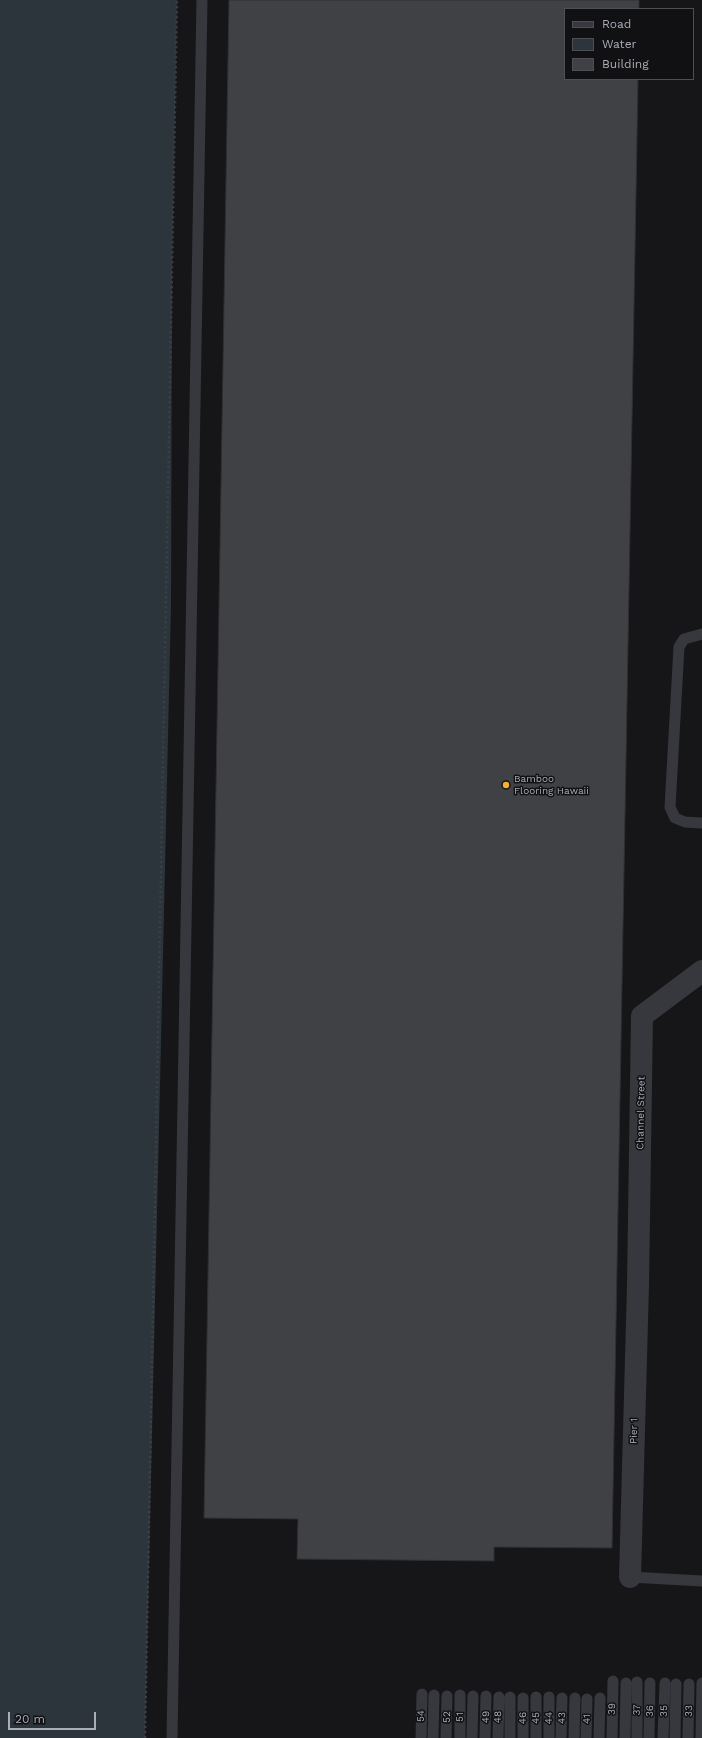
<!DOCTYPE html>
<style>
body{margin:0}
#map{position:relative;width:702px;height:1738px;overflow:hidden;background:#161618;font-family:"Work Sans",sans-serif}
canvas{display:block}
.legend{position:absolute;left:564px;top:8px;width:130px;height:72px;box-sizing:border-box;background:#111113;border:1px solid #4d4f55;margin:0;padding:5px 7px;list-style:none;font-size:12px;color:#a8adb8}
.legend li{display:flex;align-items:center;gap:8px;height:20px}
.legend b{width:20px;border:1px solid #4d4f55}
.scale{position:absolute;left:8px;top:1712px;width:88px;height:18px;box-sizing:border-box;border:2px solid #a8adb8;border-top:0;padding-left:5px;font-size:12px;line-height:14px;white-space:nowrap;color:#a8adb8;-webkit-text-stroke:3px #111113;paint-order:stroke}
</style>
<div id="map">
<canvas width="702" height="1738"></canvas>
<ul class="legend">
<li><b style="height:5px;background:#37383d"></b>Road</li>
<li><b style="height:11px;background:#2c353c"></b>Water</li>
<li><b style="height:11px;background:#404145"></b>Building</li>
</ul>
<div class="scale">20 m</div>
</div>
<script>
const context = document.querySelector('canvas').getContext('2d');
context.lineJoin = 'round';
function fill(path, color) {
  context.fillStyle = color;
  context.fill(path, 'evenodd');
}
function toPath(rows) {
  const path = new Path2D();
  for (const r of rows) {
    path.moveTo(r[0], r[1]);
    for (let i = 2; i < r.length; i += 2) path.lineTo(r[i], r[i + 1]);
  }
  return path;
}
function trace(path, color, width, dash) {
  context.strokeStyle = color;
  context.lineWidth = width;
  context.lineCap = dash ? 'butt' : 'round';
  context.setLineDash(dash || []);
  context.stroke(path);
}
function write(font, color, halo, rows, align = 'center') {
  context.font = font + ' "Work Sans",sans-serif';
  context.lineWidth = 3;
  context.setLineDash([]);
  context.textBaseline = 'middle';
  context.strokeStyle = halo;
  context.fillStyle = color;
  for (const [text, x, y, turn = 0] of rows) {
    context.save();
    context.translate(x, y);
    context.rotate((+turn || 0) * Math.PI / 180);
    context.textAlign = isNaN(turn) ? turn : align;
    if (halo) context.strokeText(text, 0, 0);
    context.fillText(text, 0, 0);
    context.restore();
  }
}
const water = toPath([
 [0,0,177,0,172,267,171,606,145,1738,0,1738]
]);
const building = toPath([
 [229,0,639,0,639,9,565,9,565,79,638,79,612,1548,494,1547,494,1561,297,1559,298,1519,204,1518,229,0]
]);
const path = toPath([
 [145,1738,177,0]
]);
const lane = toPath([
 [702,634,684,639,679,647,670,807,675,818,685,822,702,823],
 [630,1577,702,1581],
 [172,1738,202,0],
 [421,1738,422,1694],
 [433,1738,434,1695],
 [446,1738,447,1696],
 [460,1738,460,1695],
 [472,1738,473,1696],
 [485,1738,486,1696],
 [498,1738,499,1697],
 [510,1738,510,1697],
 [523,1738,523,1698],
 [536,1738,536,1697],
 [549,1738,549,1697],
 [561,1738,562,1698],
 [574,1738,575,1698],
 [586,1738,587,1699],
 [599,1738,600,1698],
 [612,1738,613,1681],
 [625,1738,626,1683],
 [637,1738,637,1682],
 [649,1738,650,1683],
 [663,1738,665,1683],
 [675,1738,676,1684],
 [688,1738,689,1684],
 [701,1738,702,1683]
]);
const street = toPath([
 [630,1577,638,1285,642,1016,702,971]
]);
const markers = [
 [506,785,4,"#f2b134"]
];
const poiNames = [
 ["Bamboo",514,779],
 ["Flooring Hawaii",514,791]
];
const streetNames = [
 ["Channel Street",641,1113,-89],
 ["Pier 1",634,1431,-88],
 ["39",612,1709,-89],
 ["37",637,1710,-89],
 ["36",650,1711,-89],
 ["35",664,1711,-89],
 ["33",689,1711,-89],
 ["54",421,1716,-89],
 ["52",447,1717,-89],
 ["51",460,1717,-89],
 ["49",486,1717,-89],
 ["48",498,1717,-89],
 ["46",523,1718,-89],
 ["45",536,1718,-89],
 ["44",549,1718,-89],
 ["43",562,1718,-89],
 ["41",587,1719,-89]
];
fill(water, '#2c353c');
fill(building, '#404145');
trace(building, '#303034', 1);
trace(path, '#3d3f44', 2.5, [2, 3]);
trace(lane, '#37383d', 11);
trace(street, '#37383d', 22);
for (const [x, y, r, color] of markers) {
  const dot = new Path2D();
  dot.arc(x, y, r, 0, 2 * Math.PI);
  context.fillStyle = color;
  context.fill(dot);
  trace(dot, '#111113', 1.5);
}
write('10px', '#a8adb8', '#111113', poiNames, 'left');
write('10px', '#a8adb8', '#111113', streetNames);
</script>
